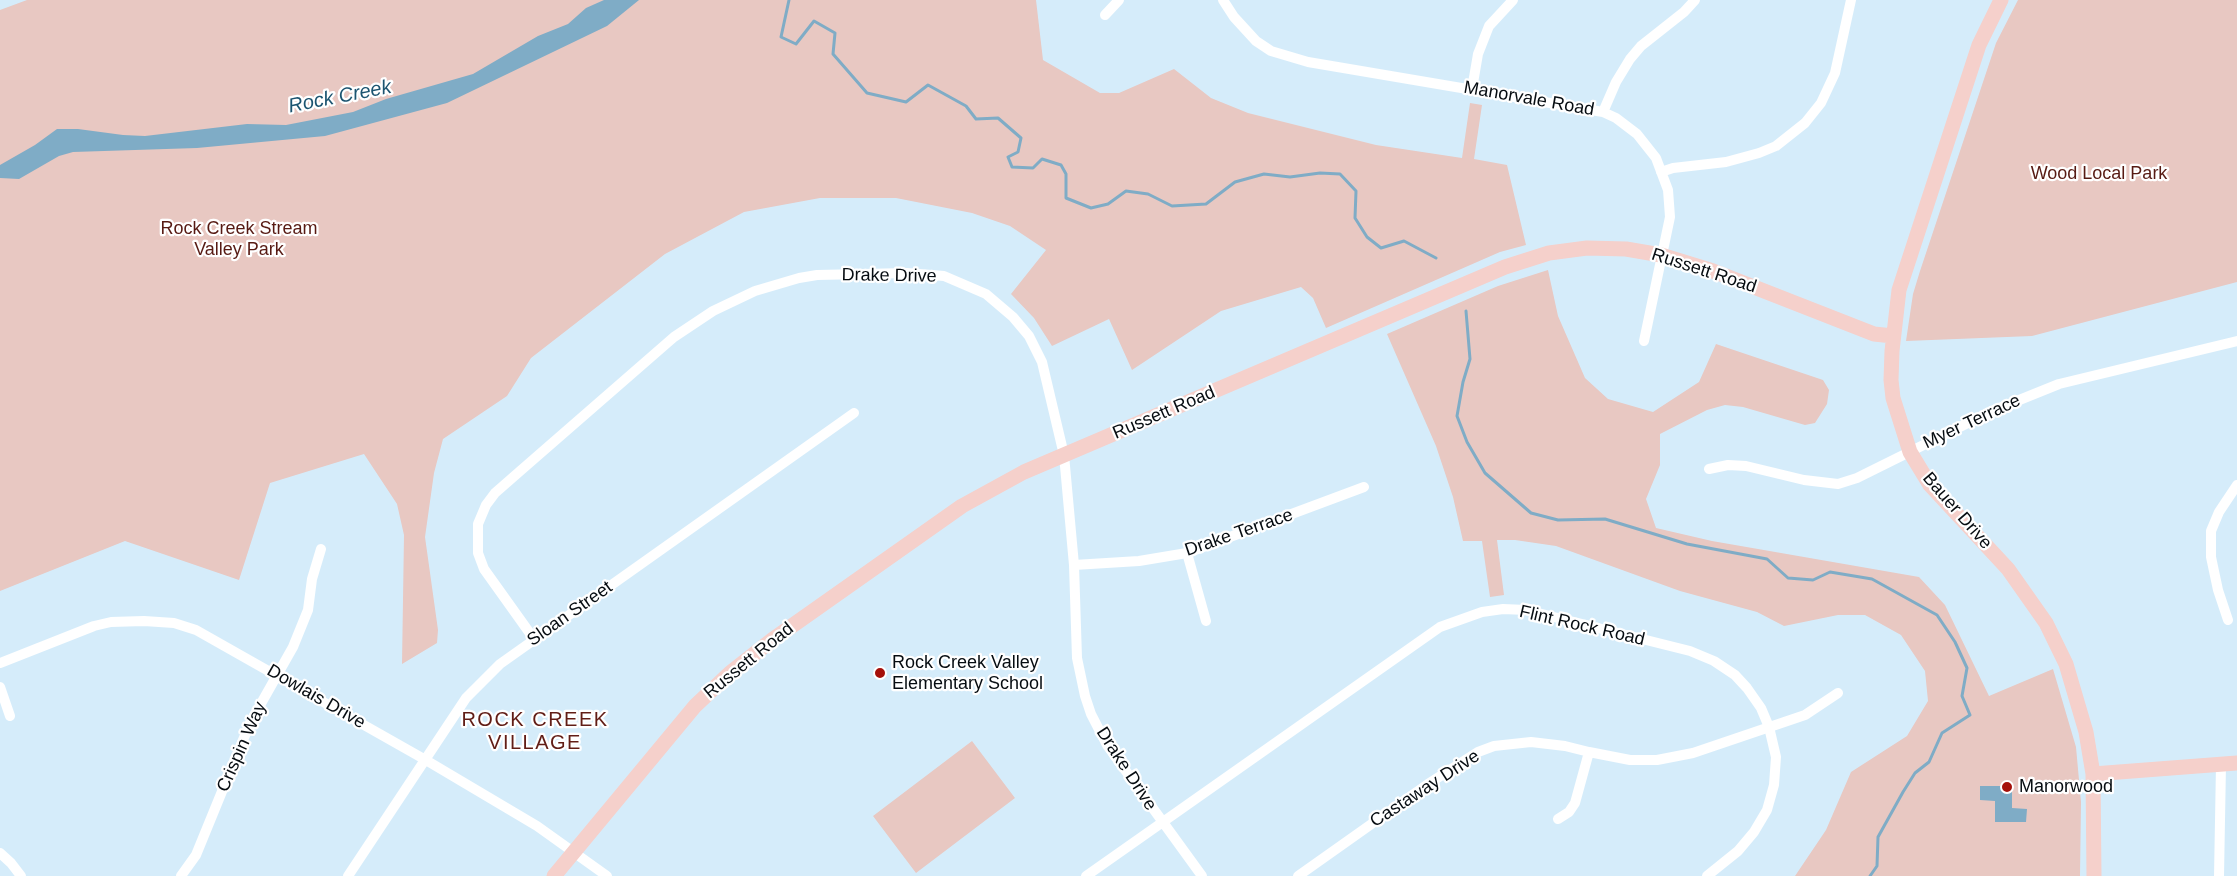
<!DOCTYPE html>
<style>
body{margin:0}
canvas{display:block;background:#d5ecfa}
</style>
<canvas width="2237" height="876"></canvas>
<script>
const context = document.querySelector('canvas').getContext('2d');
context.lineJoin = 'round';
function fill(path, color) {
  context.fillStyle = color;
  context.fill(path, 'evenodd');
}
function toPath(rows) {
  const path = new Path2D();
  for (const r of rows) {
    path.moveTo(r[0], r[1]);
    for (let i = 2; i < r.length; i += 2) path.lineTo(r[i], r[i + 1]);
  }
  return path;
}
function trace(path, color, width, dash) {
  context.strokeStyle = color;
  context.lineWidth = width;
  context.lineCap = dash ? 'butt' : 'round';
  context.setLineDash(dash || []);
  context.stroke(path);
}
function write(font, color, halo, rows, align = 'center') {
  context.font = font + ' Arial,sans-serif';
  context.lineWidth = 4.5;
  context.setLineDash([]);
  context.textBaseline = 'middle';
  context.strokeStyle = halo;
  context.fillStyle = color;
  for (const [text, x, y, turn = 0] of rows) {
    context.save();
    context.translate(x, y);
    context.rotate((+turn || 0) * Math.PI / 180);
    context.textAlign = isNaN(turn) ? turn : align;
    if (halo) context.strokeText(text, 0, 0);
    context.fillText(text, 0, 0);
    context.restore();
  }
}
const green = toPath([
 [27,0,1036,0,1043,60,1100,93,1119,93,1174,69,1211,98,1248,113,1376,145,1462,158,1470,103,1482,105,1474,159,1507,165,1526,245,1500,252,1326,328,1313,298,1301,287,1221,311,1132,370,1109,319,1052,346,1034,318,1011,294,1046,250,1010,226,972,213,896,198,820,198,744,212,665,254,531,358,507,396,443,439,434,473,425,537,438,630,437,643,402,664,404,535,397,504,364,454,270,483,239,580,125,541,0,591,0,10],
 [2018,0,2237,0,2237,282,2032,336,1906,341,1913,294,1920,271,1996,43],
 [1548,270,1558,316,1585,378,1608,399,1653,412,1699,382,1716,344,1823,380,1829,390,1827,404,1815,423,1805,425,1743,407,1725,405,1707,410,1660,434,1660,465,1646,499,1656,528,1712,541,1919,577,1945,605,1989,696,2053,669,2076,747,2081,802,2080,876,1795,876,1826,830,1851,772,1907,736,1928,701,1925,671,1901,635,1865,615,1838,615,1784,626,1757,612,1680,591,1556,546,1515,540,1497,540,1504,595,1490,597,1482,541,1463,541,1453,497,1436,446,1387,334,1498,286],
 [972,741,1015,798,916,873,873,816]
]);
const water = toPath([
 [604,0,639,0,607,26,447,103,325,136,197,148,73,152,59,156,19,179,0,178,0,165,35,145,57,129,78,129,123,135,145,136,247,124,286,125,353,112,386,99,473,74,538,36,568,24,586,8],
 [1980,786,2012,786,2012,808,2027,809,2026,822,1995,822,1995,801,1980,800]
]);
const stream = toPath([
 [789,0,781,37,796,44,814,21,835,33,833,54,867,93,906,102,928,85,966,106,976,119,998,118,1021,138,1018,152,1008,157,1012,167,1033,168,1042,159,1061,165,1066,174,1066,198,1091,208,1108,204,1126,191,1148,194,1172,206,1206,204,1235,182,1264,174,1290,177,1320,173,1340,174,1356,191,1355,218,1367,237,1381,248,1404,241,1436,258],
 [1466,311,1470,359,1463,382,1457,416,1467,442,1485,473,1531,513,1558,520,1605,519,1687,544,1767,559,1788,578,1813,580,1830,572,1872,579,1937,615,1955,642,1967,668,1962,696,1970,715,1942,733,1929,762,1915,773,1903,792,1878,837,1877,866,1870,876]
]);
const street = toPath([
 [1223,0,1234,17,1256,41,1271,51,1308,62,1603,112,1616,118,1637,134,1656,158,1668,190,1670,217,1644,341],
 [1105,15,1119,0],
 [1472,89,1478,54,1489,26,1513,0],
 [1603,112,1616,82,1630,59,1641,46,1684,12,1695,0],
 [1661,172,1673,168,1726,162,1759,153,1776,146,1805,123,1821,103,1835,73,1851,0],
 [1709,469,1728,465,1746,466,1804,480,1838,484,1857,478,1992,411,2059,384,2237,341],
 [1187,553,1206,621],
 [1074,565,1139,561,1187,553,1364,487],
 [2228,620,2218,590,2211,557,2211,531,2219,512,2237,485],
 [534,639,484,569,478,553,478,524,486,505,495,493,519,472,674,337,713,311,755,291,799,278,817,275,907,273,944,276,986,294,1013,317,1029,336,1042,362,1064,455,1074,565,1077,658,1085,696,1091,714,1107,745,1202,876],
 [0,663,94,626,111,622,144,621,174,623,196,630,424,759,537,826,607,876],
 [0,687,10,716],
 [1558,819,1569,812,1575,803,1589,752],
 [0,853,11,863,21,876],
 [181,876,196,855,250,723,293,647,308,610,312,579,321,549],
 [348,876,466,698,500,664,854,413],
 [1086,876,1440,627,1482,612,1503,609,1526,610,1690,651,1714,661,1735,675,1747,688,1761,708,1769,727,1776,757,1774,785,1767,810,1754,832,1738,851,1707,876],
 [1298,876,1428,784,1478,752,1494,746,1531,742,1565,746,1589,752,1630,760,1657,760,1693,753,1805,715,1838,693],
 [2219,876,2221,765]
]);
const secondary = toPath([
 [2001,0,1979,45,1899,290,1892,351,1891,380,1893,398,1910,452,1930,485,2008,569,2046,623,2066,664,2086,732,2093,774,2094,876],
 [2093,774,2237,763],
 [554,876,695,706,730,673,772,640,962,506,1024,472,1505,267,1549,253,1587,248,1626,249,1661,255,1713,271,1874,334,1893,336]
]);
const markers = [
 [880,673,6,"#a5100a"],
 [2007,787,6,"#a5100a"]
];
const streetNames = [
 ["Manorvale Road",1529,99,10],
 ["Russett Road",1704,271,18],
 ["Drake Drive",889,276,1],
 ["Russett Road",1164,413,-23],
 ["Myer Terrace",1972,422,-25],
 ["Bauer Drive",1957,511,49],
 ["Drake Terrace",1239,533,-19],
 ["Sloan Street",570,614,-35],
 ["Flint Rock Road",1582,626,13],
 ["Russett Road",749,661,-39],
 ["Dowlais Drive",316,697,30],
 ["Crispin Way",242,747,-66],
 ["Drake Drive",1126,769,57],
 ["Castaway Drive",1425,789,-33]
];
const parkNames = [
 ["Wood Local Park",2099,174],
 ["Rock Creek Stream",239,229],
 ["Valley Park",239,250]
];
const poiNames = [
 ["Rock Creek Valley",892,663],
 ["Elementary School",892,684],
 ["Manorwood",2019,787]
];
const waterNames = [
 ["Rock Creek",340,97,-11]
];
const neighbourhoodNames = [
 ["ROCK CREEK",535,720],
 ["VILLAGE",535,743]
];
fill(green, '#e8c8c2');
fill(water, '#7facc6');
trace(stream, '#7facc6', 3);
trace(street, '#fff', 10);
trace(secondary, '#f5d0cb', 15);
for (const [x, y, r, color] of markers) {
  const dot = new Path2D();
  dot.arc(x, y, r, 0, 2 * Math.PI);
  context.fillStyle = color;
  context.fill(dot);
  trace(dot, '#fff', 2);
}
write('18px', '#060c11', '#fff', streetNames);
write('18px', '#571a13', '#fff', parkNames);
write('18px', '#060c11', '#fff', poiNames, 'left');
write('italic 20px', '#1c5470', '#fff', waterNames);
context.letterSpacing = '1.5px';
write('20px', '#611d16', '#fff', neighbourhoodNames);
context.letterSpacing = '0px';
</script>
